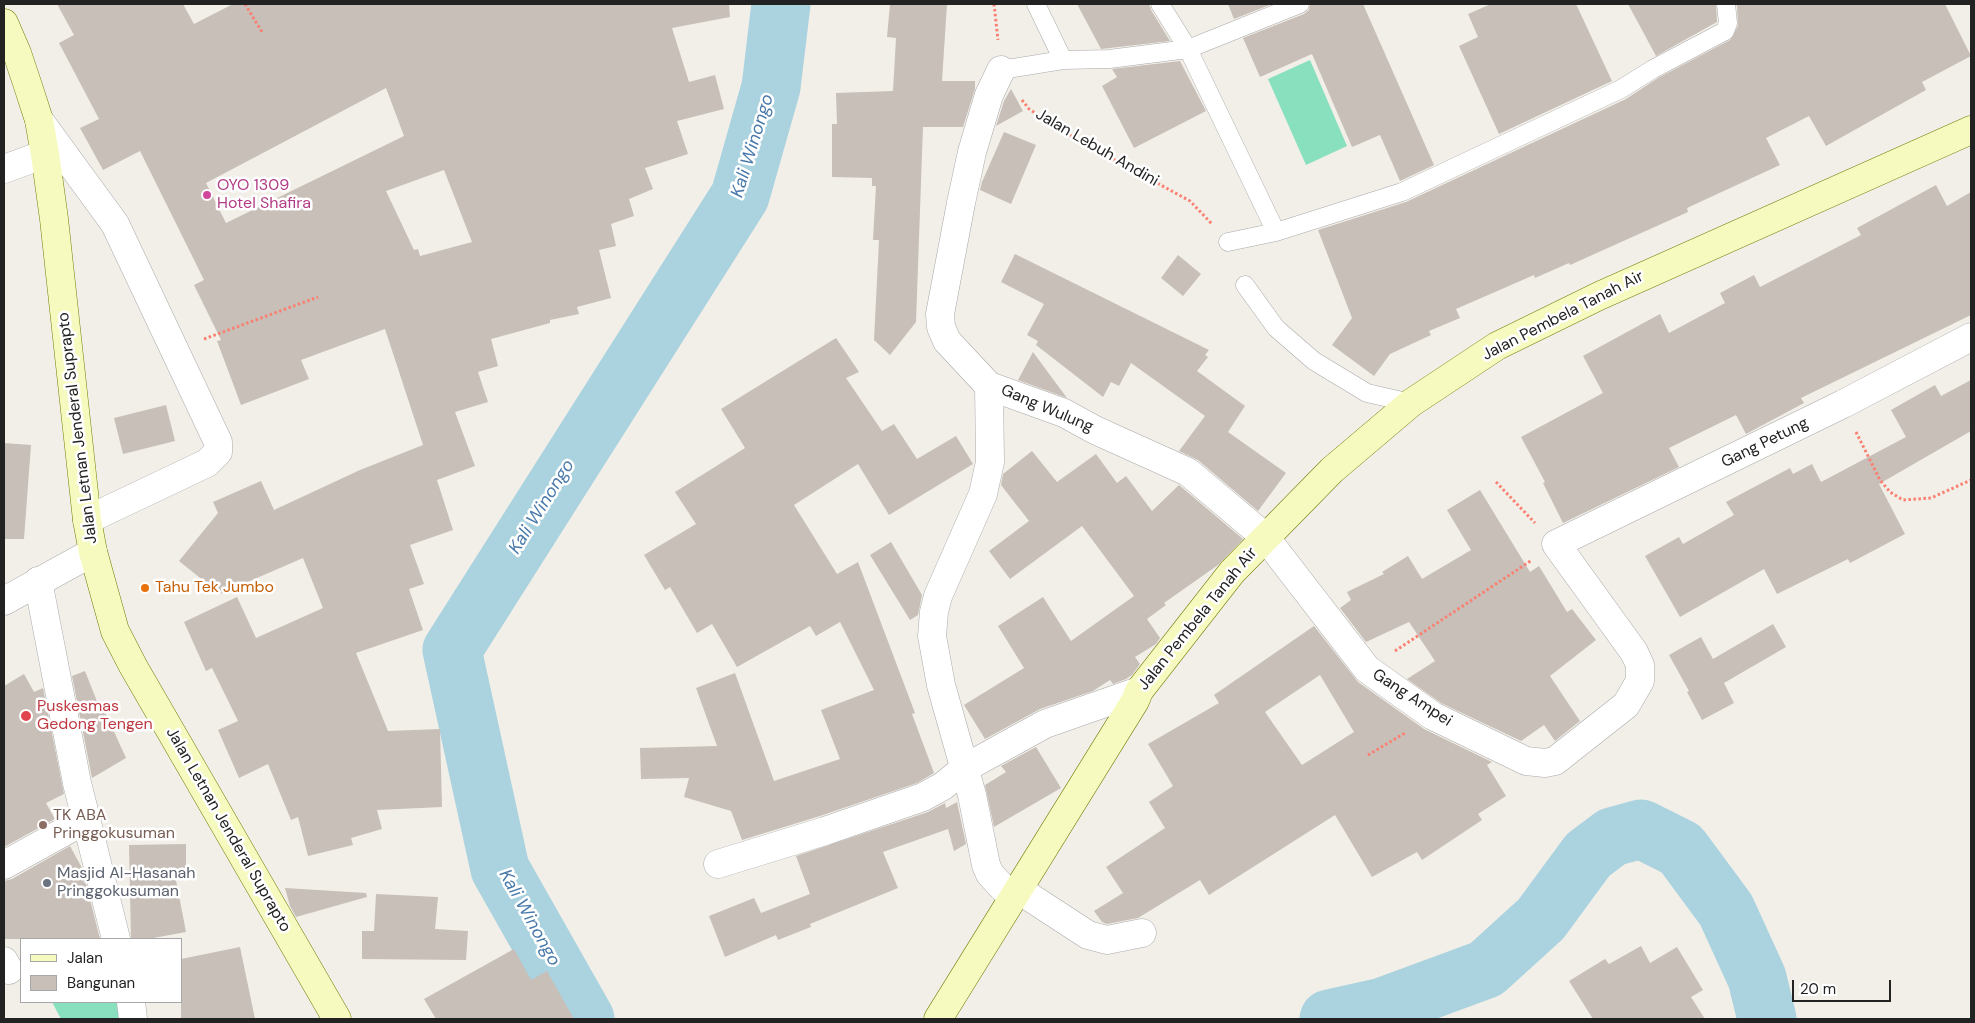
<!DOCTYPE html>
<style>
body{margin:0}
#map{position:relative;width:1975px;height:1023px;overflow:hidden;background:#f2efe9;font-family:"DM Sans",sans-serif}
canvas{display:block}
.frame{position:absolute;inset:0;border:5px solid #222;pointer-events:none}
.legend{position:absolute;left:20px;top:938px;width:162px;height:65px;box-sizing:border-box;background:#fff;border:1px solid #a7a7a7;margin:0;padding:6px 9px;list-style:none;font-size:15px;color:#222}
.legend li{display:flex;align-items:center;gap:10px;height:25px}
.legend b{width:25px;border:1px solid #a7a7a7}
.scale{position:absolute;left:1792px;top:980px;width:99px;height:22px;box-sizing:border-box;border:2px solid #222;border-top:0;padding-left:6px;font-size:15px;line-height:18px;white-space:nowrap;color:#222;-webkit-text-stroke:4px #fff;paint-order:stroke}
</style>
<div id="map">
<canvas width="1975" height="1023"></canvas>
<div class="frame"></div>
<ul class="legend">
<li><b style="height:6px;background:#f7fabf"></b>Jalan</li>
<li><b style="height:14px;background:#c7bfb8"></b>Bangunan</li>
</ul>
<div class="scale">20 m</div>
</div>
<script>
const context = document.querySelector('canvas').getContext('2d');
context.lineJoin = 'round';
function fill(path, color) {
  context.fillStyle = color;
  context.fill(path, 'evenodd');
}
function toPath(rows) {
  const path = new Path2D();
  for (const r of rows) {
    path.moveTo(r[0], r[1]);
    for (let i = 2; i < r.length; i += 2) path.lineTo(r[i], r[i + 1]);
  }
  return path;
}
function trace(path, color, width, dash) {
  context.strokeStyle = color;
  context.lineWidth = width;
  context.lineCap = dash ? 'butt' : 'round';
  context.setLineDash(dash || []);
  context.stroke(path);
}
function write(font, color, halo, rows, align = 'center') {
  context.font = font + ' "DM Sans",sans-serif';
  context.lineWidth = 5;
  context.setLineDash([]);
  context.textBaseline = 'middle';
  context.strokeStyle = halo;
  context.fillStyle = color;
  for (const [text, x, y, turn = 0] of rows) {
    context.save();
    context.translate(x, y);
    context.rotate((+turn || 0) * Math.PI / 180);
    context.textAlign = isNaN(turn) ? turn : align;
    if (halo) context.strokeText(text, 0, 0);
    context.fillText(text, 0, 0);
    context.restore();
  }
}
const pitch = toPath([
 [1310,60,1347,146,1306,165,1268,79],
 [52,1002,118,1002,125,1019,61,1019]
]);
const river = toPath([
 [585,1019,500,869,452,650,740,196,771,87,781,4],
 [1329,1019,1383,1007,1486,969,1541,919,1588,855,1612,837,1641,829,1681,849,1726,910,1757,978,1767,1019]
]);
const building = toPath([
 [57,4,183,4,194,24,233,4,729,4,730,17,672,28,689,82,715,75,724,109,677,121,688,154,645,168,653,189,629,199,634,216,611,224,616,246,599,250,611,298,577,307,579,314,550,320,550,323,491,339,498,366,478,372,488,402,455,412,475,466,437,480,453,530,410,545,424,584,409,589,423,630,356,653,388,731,440,729,442,807,377,810,382,829,351,838,353,845,308,856,298,817,291,820,268,764,239,778,218,730,238,721,212,668,206,671,184,622,237,597,256,638,323,608,303,558,220,594,179,561,218,513,213,502,261,481,274,510,360,470,423,445,385,329,301,360,309,379,241,405,217,341,221,340,194,285,204,280,140,151,103,170,80,128,99,119,59,43,74,35],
 [386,88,404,136,226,223,206,183],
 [444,170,472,242,420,256,418,249,414,250,386,191],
 [890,4,947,4,942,81,975,81,975,89,963,127,923,127,916,322,890,355,874,340,879,240,873,240,876,186,872,186,872,178,832,177,832,124,837,124,836,93,893,91,896,38,887,37],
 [1077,4,1149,4,1151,10,1170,41,1101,49],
 [1228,4,1272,4,1234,19],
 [1310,4,1363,4,1434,165,1400,181,1380,135,1352,147,1312,54,1260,77,1243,38,1304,14,1309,10],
 [1491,4,1576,4,1612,81,1499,134,1459,46,1478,37,1468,14],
 [1628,4,1716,4,1717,22,1656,56],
 [1737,4,1945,4,1971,56,1922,82,1926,90,1826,146,1809,116,1766,138,1780,165,1687,208,1688,212,1570,265,1569,263,1535,278,1534,275,1456,309,1460,318,1429,331,1431,335,1390,354,1374,376,1332,345,1352,318,1318,230,1406,202,1626,99,1658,78,1730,40,1738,26],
 [1180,61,1206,111,1134,148,1102,86,1117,77,1112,69],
 [1011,89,1023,111,996,126,1004,101],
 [1004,132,1036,145,1011,204,980,190,982,182],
 [1936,185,1947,206,1971,192,1971,315,1801,398,1804,403,1746,434,1736,415,1669,448,1679,467,1563,523,1543,483,1545,482,1521,437,1603,393,1583,356,1660,314,1669,333,1725,303,1720,293,1754,275,1760,287,1861,235,1857,228],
 [1015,254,1209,350,1205,355,1208,357,1197,371,1245,406,1228,432,1286,473,1258,511,1198,460,1179,451,1205,416,1131,363,1119,386,1111,382,1103,397,1036,345,1038,341,1027,335,1044,304,1001,282],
 [1178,255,1201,274,1183,296,1161,278],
 [836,338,859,372,846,378,882,431,894,424,917,459,956,436,973,464,889,515,858,464,794,505,837,574,858,562,915,713,912,714,934,773,917,783,820,816,742,840,731,811,684,797,689,778,641,779,640,748,717,746,696,688,735,673,774,781,840,759,821,710,874,690,840,622,816,636,810,626,737,667,712,624,697,633,670,587,665,590,644,555,696,524,675,492,745,448,721,409],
 [1033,352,1067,398,1018,380],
 [1971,380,1971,431,1879,484,1905,534,1850,563,1848,559,1777,594,1764,569,1680,617,1645,556,1679,537,1683,544,1734,515,1726,502,1790,468,1793,474,1812,464,1821,482,1906,437,1891,410,1935,385,1941,396],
 [166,405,175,441,123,454,114,418],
 [4,443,31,445,24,539,4,539],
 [1032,451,1057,482,1096,454,1117,483,1126,476,1152,511,1179,485,1243,539,1218,565,1164,603,1166,605,1147,619,1160,638,1156,644,1135,657,1140,664,1132,675,1126,679,1113,684,1110,680,1093,691,1040,709,985,739,964,705,1024,668,998,626,1043,597,1071,641,1134,596,1082,526,1010,579,989,551,1029,521,1001,485,1003,474],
 [1480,490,1530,572,1539,566,1567,612,1572,609,1596,640,1550,676,1580,721,1555,741,1544,725,1521,741,1441,703,1407,679,1435,661,1409,622,1366,642,1340,608,1351,600,1347,592,1384,574,1382,572,1408,556,1422,579,1471,550,1447,510],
 [891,542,922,595,918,615,910,620,870,555],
 [1773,624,1786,647,1724,683,1734,703,1702,720,1687,692,1689,691,1669,655,1701,637,1713,659],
 [1314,626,1358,682,1424,729,1492,762,1487,765,1506,796,1478,814,1482,820,1422,860,1417,852,1372,877,1335,815,1209,895,1200,880,1138,918,1107,924,1102,922,1094,911,1123,893,1106,867,1165,828,1149,802,1173,786,1148,744,1219,703,1214,695],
 [1320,675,1354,732,1302,765,1265,712],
 [85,671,98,704,101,703,126,758,92,778,72,676],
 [24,674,34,692,43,688,64,794,46,803,55,819,4,847,4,686],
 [1036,747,1061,788,994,827,985,785,1006,772,1001,766],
 [957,802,966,844,954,851,948,829,883,852,898,888,810,924,811,927,778,940,776,935,725,957,709,916,754,898,761,913,810,894,796,856,928,812,945,803,946,808],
 [186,844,186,870,174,870,186,932,148,939,131,939,129,845],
 [70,846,82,868,100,939,4,939,4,881,12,879],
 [285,888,366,893,367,897,296,917,290,906],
 [376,894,438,897,435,929,468,931,466,960,362,959,362,931,374,931],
 [1641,946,1650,963,1677,947,1703,990,1691,997,1705,1019,1593,1019,1569,981,1605,959,1609,964],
 [240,947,255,1019,181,1019,181,959],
 [514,949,531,980,547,971,574,1019,436,1019,424,999]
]);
const path = toPath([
 [245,4,262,32],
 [994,4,998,40],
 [1022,100,1029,109,1073,137,1190,201,1212,224],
 [204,339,318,297],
 [1856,432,1880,480,1890,492,1903,500,1931,498,1971,480],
 [1496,482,1535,523],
 [1395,651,1532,560],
 [1368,755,1405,733]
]);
const service = toPath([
 [1036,4,1063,60],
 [1160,4,1188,49,1276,232],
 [1001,70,1063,60,1109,59,1188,49,1300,4],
 [1228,242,1276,232,1402,192,1621,89,1653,69,1725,31,1728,23,1726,4],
 [1245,285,1276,328,1314,361,1367,393,1411,403]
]);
const minor = toPath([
 [1001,70,989,95,972,152,961,203,940,314,941,327,947,341,989,386,1064,413,1095,430,1188,472,1265,537,1367,669,1433,716,1526,761,1545,763,1555,761,1626,705,1640,681,1640,665,1634,652,1556,544,1843,404,1971,337],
 [39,120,115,224,218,442,218,452,207,463,87,520],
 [4,169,45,154],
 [989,386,990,462,983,494,938,596,934,612,932,636,941,685,972,795,986,865,990,874,1002,887,1014,896],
 [38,581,77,783,116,939],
 [718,864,825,831,923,797,943,786,965,768,1045,724,1139,691],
 [4,865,87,819],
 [1019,890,1088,935,1107,940,1142,933],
 [4,961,9,970],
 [131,1002,133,1019]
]);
const tertiary = toPath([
 [4,601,93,552]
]);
const secondary = toPath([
 [4,23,17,53,29,89,39,120,45,154,54,219,87,520,93,552,115,631,133,666,337,1019],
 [938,1019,1135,701,1139,691,1232,572,1332,470,1411,403,1497,346,1599,296,1971,130]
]);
const markers = [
 [207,195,5,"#d1479c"],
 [145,588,5,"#e8710a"],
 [26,716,6,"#e0444e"],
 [43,825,5,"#8d6e63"],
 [47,883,5,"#6b7280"]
];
const streetNames = [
 ["Jalan Lebuh Andini",1097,148,30],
 ["Jalan Pembela Tanah Air",1563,316,-27],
 ["Gang Wulung",1047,409,23],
 ["Jalan Letnan Jenderal Suprapto",78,428,-97],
 ["Gang Petung",1765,443,-26],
 ["Jalan Pembela Tanah Air",1198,619,-51],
 ["Gang Ampei",1412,698,33],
 ["Jalan Letnan Jenderal Suprapto",228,830,60]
];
const hotelNames = [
 ["OYO 1309",217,186],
 ["Hotel Shafira",217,204]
];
const foodNames = [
 ["Tahu Tek Jumbo",155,588]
];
const healthNames = [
 ["Puskesmas",37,707],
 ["Gedong Tengen",37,725]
];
const educationNames = [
 ["TK ABA",53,816],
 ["Pringgokusuman",53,834]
];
const worshipNames = [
 ["Masjid Al-Hasanah",57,874],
 ["Pringgokusuman",57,892]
];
const waterNames = [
 ["Kali Winongo",753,146,-73],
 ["Kali Winongo",542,507,-58],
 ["Kali Winongo",529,918,61]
];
fill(pitch, '#88e0be');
trace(river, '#aad3df', 59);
fill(building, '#c7bfb8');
trace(service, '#a9a9a9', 19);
trace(minor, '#a9a9a9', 29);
trace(tertiary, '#a9a9a9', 29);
trace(secondary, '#707d05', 29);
trace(path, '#fa8072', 3, [2.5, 2.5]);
trace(service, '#fff', 18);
trace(minor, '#fff', 28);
trace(tertiary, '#fff', 28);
trace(secondary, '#f7fabf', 28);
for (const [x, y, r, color] of markers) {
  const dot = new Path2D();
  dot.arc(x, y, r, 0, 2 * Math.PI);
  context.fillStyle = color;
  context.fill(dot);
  trace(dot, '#fff', 2);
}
write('16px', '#222', '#fff', streetNames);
write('16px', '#b23c85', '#fff', hotelNames, 'left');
write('16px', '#c56008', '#fff', foodNames, 'left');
write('16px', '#be3a42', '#fff', healthNames, 'left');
write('16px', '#785e54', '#fff', educationNames, 'left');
write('16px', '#5b616d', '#fff', worshipNames, 'left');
write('italic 18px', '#4a7aab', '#fff', waterNames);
</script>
